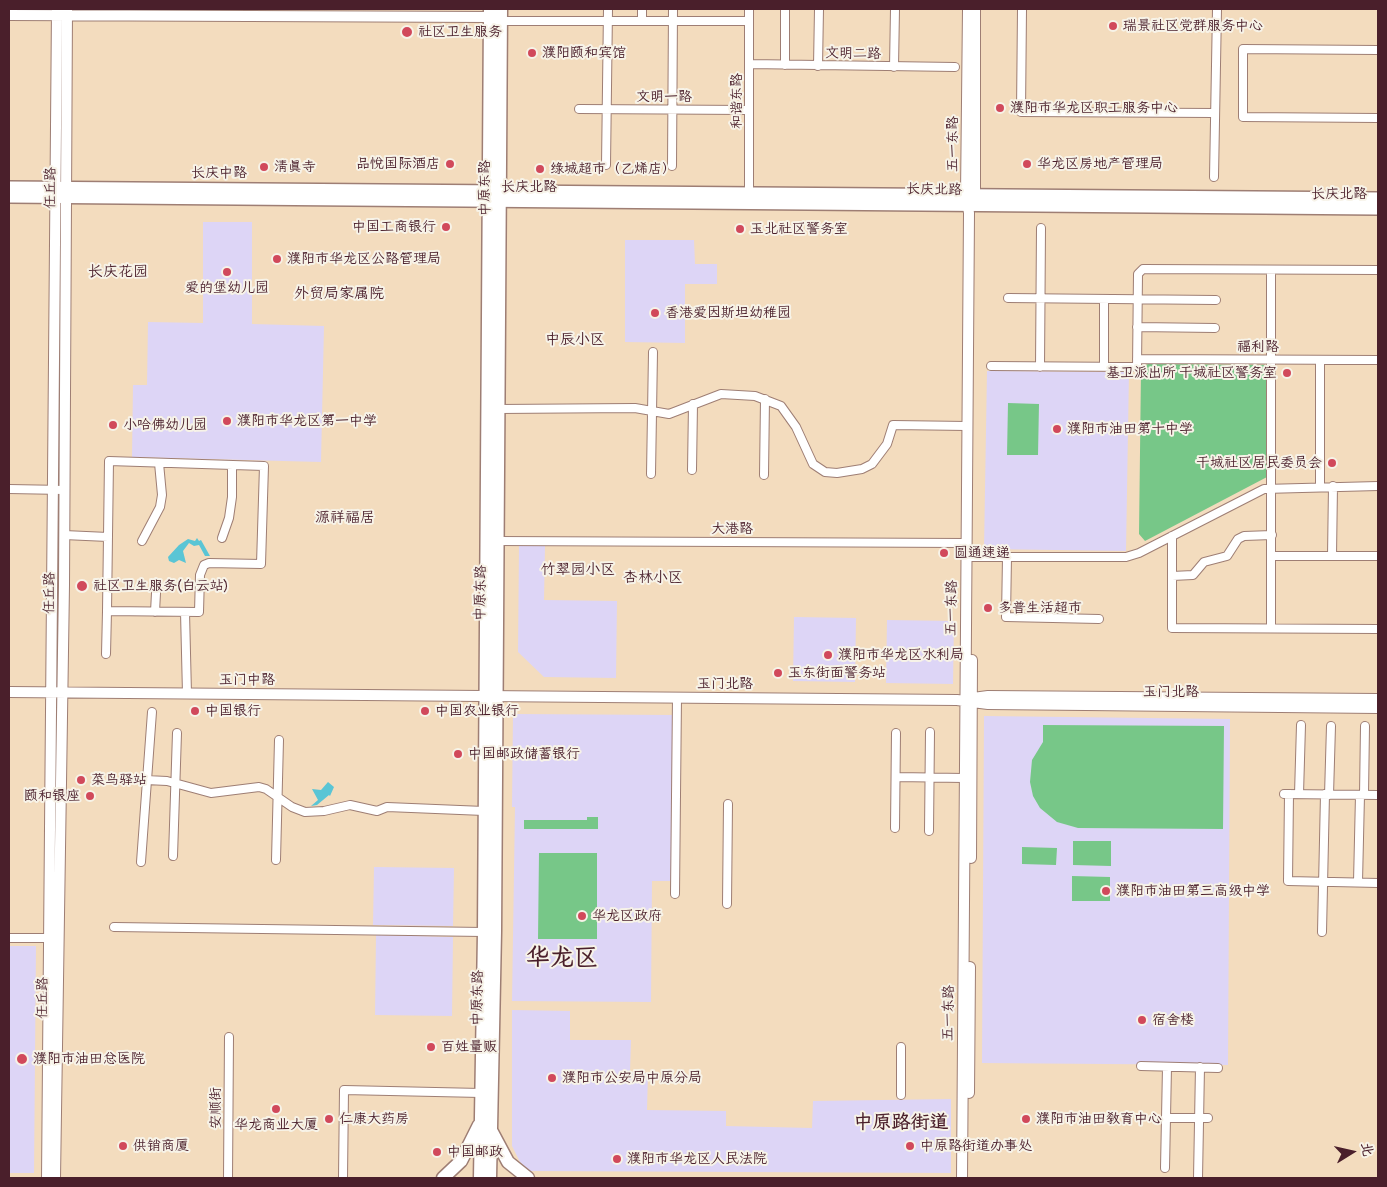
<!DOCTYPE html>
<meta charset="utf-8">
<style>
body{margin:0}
#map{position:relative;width:1387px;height:1187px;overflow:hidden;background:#f3dcbe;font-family:Pangolin,"LXGW WenKai TC",sans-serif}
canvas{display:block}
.frame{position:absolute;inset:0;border:10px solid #4a1f2b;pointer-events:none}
.north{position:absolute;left:1327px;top:1127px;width:50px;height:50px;-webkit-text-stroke:4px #f7f3e8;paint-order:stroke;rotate:80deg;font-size:14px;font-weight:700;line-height:20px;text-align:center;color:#4a1f2b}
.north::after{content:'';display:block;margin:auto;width:18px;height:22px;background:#4a1f2b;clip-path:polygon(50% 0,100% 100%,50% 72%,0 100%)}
</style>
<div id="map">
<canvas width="1387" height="1187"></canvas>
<div class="frame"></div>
<div class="north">北</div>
</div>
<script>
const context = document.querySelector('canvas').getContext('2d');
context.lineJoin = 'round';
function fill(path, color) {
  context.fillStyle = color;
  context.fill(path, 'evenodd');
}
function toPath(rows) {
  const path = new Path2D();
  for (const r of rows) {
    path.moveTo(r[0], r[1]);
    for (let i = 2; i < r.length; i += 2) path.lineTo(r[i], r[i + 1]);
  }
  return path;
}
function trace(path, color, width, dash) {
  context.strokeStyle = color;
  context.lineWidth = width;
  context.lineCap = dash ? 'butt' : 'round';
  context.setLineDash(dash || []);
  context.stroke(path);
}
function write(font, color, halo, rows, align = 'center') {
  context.font = font + ' Pangolin,"LXGW WenKai TC",sans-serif';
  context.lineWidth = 4;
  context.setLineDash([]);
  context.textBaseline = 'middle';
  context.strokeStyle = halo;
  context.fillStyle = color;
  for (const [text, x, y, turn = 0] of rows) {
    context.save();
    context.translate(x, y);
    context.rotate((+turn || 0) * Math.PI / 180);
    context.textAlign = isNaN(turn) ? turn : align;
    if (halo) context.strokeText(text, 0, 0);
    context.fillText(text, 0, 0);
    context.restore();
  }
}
const built = toPath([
 [203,222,252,222,252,324,324,326,321,462,132,457,133,385,147,385,148,322,203,323],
 [625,240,694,240,695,264,717,264,717,284,685,284,685,343,625,342],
 [987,371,1129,372,1126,551,984,549],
 [519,545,545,546,544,600,617,601,616,678,544,677,518,652],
 [794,617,856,618,855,682,793,681],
 [887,620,954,621,953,684,886,683],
 [513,714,673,715,671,881,652,881,651,1002,512,1001,515,807,512,807],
 [984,716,1230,719,1228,1065,982,1063],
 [374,867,454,868,453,926,373,925],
 [376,935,453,937,452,1016,375,1015],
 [9,946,36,946,34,1173,9,1173],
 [512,1010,570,1011,570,1040,631,1040,630,1072,648,1073,647,1110,726,1111,726,1126,812,1128,813,1101,951,1099,951,1173,529,1171,520,1162,512,1146]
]);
const green = toPath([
 [1148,364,1266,365,1267,477,1145,541,1139,534,1141,370,1143,366],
 [1008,403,1039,404,1038,455,1007,455],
 [1043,725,1224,726,1223,829,1078,828,1057,822,1040,808,1033,796,1030,782,1032,760,1043,742],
 [587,817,598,817,598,829,524,829,524,820,587,820],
 [1073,841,1111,841,1111,866,1073,865],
 [1022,847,1057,848,1056,865,1022,864],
 [539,853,597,853,597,939,538,939],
 [1072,876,1110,877,1110,901,1072,901]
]);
const water = toPath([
 [197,538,199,541,201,540,210,556,205,556,199,545,194,546,189,543,183,551,186,563,179,560,174,563,169,561,168,557,179,545,188,539,195,541],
 [328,782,334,787,330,796,329,795,317,805,311,806,318,800,312,789,321,790]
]);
const minor = toPath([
 [1022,9,1021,112,1215,113],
 [501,21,749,21],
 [642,21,642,9],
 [1378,50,1243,49,1243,117,1378,118],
 [750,64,955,67],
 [785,65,785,9],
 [818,66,819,9],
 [894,67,895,9],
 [579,109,749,110],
 [606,165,608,9],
 [672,166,673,9],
 [1214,177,1217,9],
 [749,193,749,9],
 [1008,298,1216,300],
 [1137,327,1215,328],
 [1137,359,1378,360],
 [1320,360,1320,487],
 [991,366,1137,367,1138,274,1143,269,1378,270],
 [1040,367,1041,228],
 [1104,367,1104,299],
 [498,409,635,408,669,414,721,394,755,396,781,406,796,427,813,464,825,472,837,473,862,469,872,464,887,444,893,425,967,426],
 [692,470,693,404],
 [651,474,653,352],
 [764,475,765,399],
 [9,489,64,490],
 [64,535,108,537],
 [1172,536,1172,628,1378,629],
 [222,538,229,518,232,497,232,465],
 [142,541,160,507,162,495,159,463],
 [497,541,966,543],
 [1272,556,1378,556],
 [1332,556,1333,486],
 [966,557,1126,557,1139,553,1264,489,1378,486],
 [1007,557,1006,617,1099,619],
 [1172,576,1193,575,1204,562,1227,556,1238,539,1244,536,1272,535],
 [155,612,156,593],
 [185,612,187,694],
 [1271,628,1271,270],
 [106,654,107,611,109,461,264,466,261,564,209,563,204,565,200,575,199,612,107,611],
 [896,777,964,778],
 [146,780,167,781,211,793,259,787,266,789,292,807,305,812,324,811,350,805,377,811,387,807,484,811],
 [1284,794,1378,795],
 [1289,794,1288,881,1378,883],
 [1299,794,1301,725],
 [1329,795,1331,726],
 [1364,795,1365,726],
 [895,828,896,733],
 [929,831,930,732],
 [173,856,177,733],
 [276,860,279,740],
 [141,862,152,712],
 [1358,882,1360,795],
 [675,894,677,697],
 [727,904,728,804],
 [114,927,484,932],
 [1322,932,1325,794],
 [9,938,47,938],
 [1141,1066,1218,1068],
 [901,1095,901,1047],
 [1166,1118,1208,1118],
 [1165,1168,1167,1067],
 [228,1178,229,1037],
 [343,1178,344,1090,481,1093],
 [1198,1178,1200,1067]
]);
const tertiary = toPath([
 [9,15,490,17],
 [975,203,975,9],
 [9,692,957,700,988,704,1378,708],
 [973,698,988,696,1378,699],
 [971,858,972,660],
 [969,1093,970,967],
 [47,1178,57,9],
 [55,1178,64,585,67,9],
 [962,1178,969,213,966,194,968,9]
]);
const secondary = toPath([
 [9,187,1378,198],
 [9,197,1378,209]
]);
const primary = toPath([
 [492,1132,508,1162,528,1178],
 [443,1178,461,1161,479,1125],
 [480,1178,484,932,490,9],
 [490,1178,495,932,501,9]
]);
const markers = [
 [1113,26,5,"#d1495b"],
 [407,32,6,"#d1495b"],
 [532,53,5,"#d1495b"],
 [1000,108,5,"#d1495b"],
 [450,164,5,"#d1495b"],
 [1027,164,5,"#d1495b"],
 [264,167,5,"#d1495b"],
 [540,169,5,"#d1495b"],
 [446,227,5,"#d1495b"],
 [740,229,5,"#d1495b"],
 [277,259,5,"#d1495b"],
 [227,272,5,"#d1495b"],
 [655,313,5,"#d1495b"],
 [1287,373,5,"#d1495b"],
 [227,421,5,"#d1495b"],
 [113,425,5,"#d1495b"],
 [1057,429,5,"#d1495b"],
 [1332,463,5,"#d1495b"],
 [944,553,5,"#d1495b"],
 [82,586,6,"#d1495b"],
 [988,608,5,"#d1495b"],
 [828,655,5,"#d1495b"],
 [778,673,5,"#d1495b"],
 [195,711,5,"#d1495b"],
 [425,711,5,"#d1495b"],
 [458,754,5,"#d1495b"],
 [81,780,5,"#d1495b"],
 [90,796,5,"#d1495b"],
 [1106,891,5,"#d1495b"],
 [582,916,5,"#d1495b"],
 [1142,1020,5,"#d1495b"],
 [431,1047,5,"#d1495b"],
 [22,1059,6,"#d1495b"],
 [552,1078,5,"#d1495b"],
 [276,1109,5,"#d1495b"],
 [329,1119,5,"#d1495b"],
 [1026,1119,5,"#d1495b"],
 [123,1146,5,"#d1495b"],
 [910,1146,5,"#d1495b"],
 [437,1152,5,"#d1495b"],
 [617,1159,5,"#d1495b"]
];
const poiNames = [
 ["瑞景社区党群服务中心",1123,26],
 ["社区卫生服务",418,32],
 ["濮阳颐和宾馆",542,53],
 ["濮阳市华龙区职工服务中心",1010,108],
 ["品悦国际酒店",440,164,"right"],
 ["华龙区房地产管理局",1037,164],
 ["清真寺",274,167],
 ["绿城超市（乙烯店）",550,169],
 ["中国工商银行",436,227,"right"],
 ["玉北社区警务室",750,229],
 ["濮阳市华龙区公路管理局",287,259],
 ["爱的堡幼儿园",227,288,"center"],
 ["香港爱因斯坦幼稚园",665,313],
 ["基卫派出所 干城社区警务室",1277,373,"right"],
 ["濮阳市华龙区第一中学",237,421],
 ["小哈佛幼儿园",123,425],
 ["濮阳市油田第十中学",1067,429],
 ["干城社区居民委员会",1322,463,"right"],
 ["圆通速递",954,553],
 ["社区卫生服务(白云站)",93,586],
 ["多普生活超市",998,608],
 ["濮阳市华龙区水利局",838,655],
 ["玉东街面警务站",788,673],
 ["中国银行",205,711],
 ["中国农业银行",435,711],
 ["中国邮政储蓄银行",468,754],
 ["菜鸟驿站",91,780],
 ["颐和银座",80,796,"right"],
 ["濮阳市油田第三高级中学",1116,891],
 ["华龙区政府",592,916],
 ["宿舍楼",1152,1020],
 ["百姓量贩",441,1047],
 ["濮阳市油田总医院",33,1059],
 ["濮阳市公安局中原分局",562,1078],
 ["仁康大药房",339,1119],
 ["濮阳市油田教育中心",1036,1119],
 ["华龙商业大厦",276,1125,"center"],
 ["供销商厦",133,1146],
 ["中原路街道办事处",920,1146],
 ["中国邮政",447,1152],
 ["濮阳市华龙区人民法院",627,1159]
];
const streetNames = [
 ["文明二路",853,54,1],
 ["文明一路",664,97],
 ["和谐东路",737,101,-90],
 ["五一东路",953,144,-90],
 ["长庆中路",219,173],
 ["长庆北路",529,187],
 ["任丘路",51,188,-89],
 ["中原东路",485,188,-90],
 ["长庆北路",934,190,1],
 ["长庆北路",1339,194],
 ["福利路",1258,347],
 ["大港路",732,529],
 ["任丘路",50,593,-89],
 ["中原东路",481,593,-89],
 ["五一东路",952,608,-89],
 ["玉门中路",247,680],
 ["玉门北路",725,684],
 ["玉门北路",1171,692],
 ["任丘路",43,998,-89],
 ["中原东路",478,998,-89],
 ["五一东路",949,1013,-89],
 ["安顺街",216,1108,-90]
];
const neighbourhoodNames = [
 ["长庆花园",118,272],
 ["外贸局家属院",339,294],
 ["中辰小区",575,340],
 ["源祥福居",345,518],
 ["竹翠园小区",578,570],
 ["杏林小区",653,578]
];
const districtNames = [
 ["中原路街道",901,1123]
];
const townNames = [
 ["华龙区",562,959]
];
fill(built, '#ddd5f6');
fill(green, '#77c788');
fill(water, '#5ac5d5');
trace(minor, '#9e7e74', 10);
trace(tertiary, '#9e7e74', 12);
trace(secondary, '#9e7e74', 14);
trace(primary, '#9e7e74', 15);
trace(minor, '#fff', 8);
trace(tertiary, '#fff', 10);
trace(secondary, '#fff', 11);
trace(primary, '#fff', 12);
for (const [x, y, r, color] of markers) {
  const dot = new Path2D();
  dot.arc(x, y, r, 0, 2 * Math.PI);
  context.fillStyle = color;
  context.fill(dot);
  trace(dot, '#f7f3e8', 2);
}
write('14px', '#4a1f2b', '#f7f3e8', poiNames, 'left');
write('14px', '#4a1f2b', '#f7f3e8', streetNames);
write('15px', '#4a1f2b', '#f7f3e8', neighbourhoodNames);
write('bold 19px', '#4a1f2b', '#f7f3e8', districtNames);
write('bold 24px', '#4a1f2b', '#f7f3e8', townNames);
</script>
